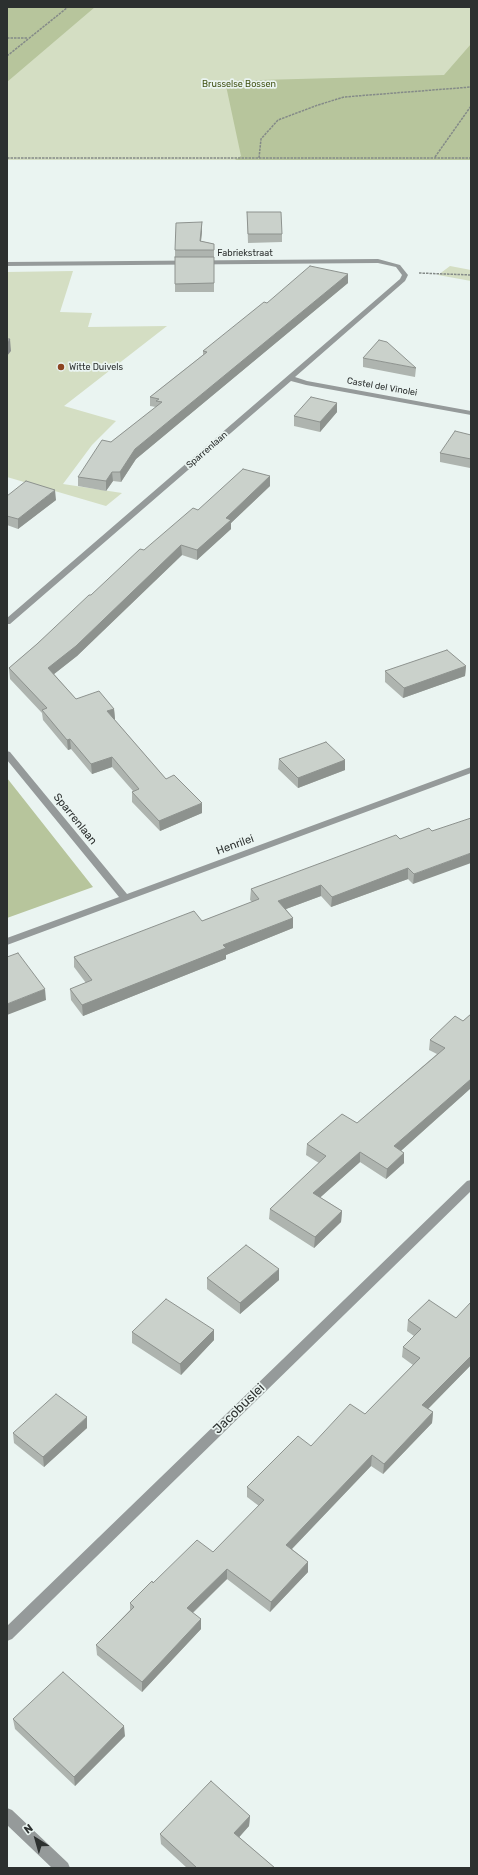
<!DOCTYPE html>
<style>
body{margin:0}
#map{position:relative;width:478px;height:1875px;overflow:hidden;background:#eaf4f1;font-family:Rubik,sans-serif}
canvas{display:block}
.frame{position:absolute;inset:0;border:8px solid #2c302f;pointer-events:none}
.north{position:absolute;left:16px;top:1819px;width:40px;height:40px;-webkit-text-stroke:3px #eaf4f1;paint-order:stroke;rotate:323deg;font-size:11px;font-weight:700;line-height:16px;text-align:center;color:#2c302f}
.north::after{content:'';display:block;margin:auto;width:14px;height:18px;background:#2c302f;clip-path:polygon(50% 0,100% 100%,50% 72%,0 100%)}
</style>
<div id="map">
<canvas width="478" height="1875"></canvas>
<div class="frame"></div>
<div class="north">N</div>
</div>
<script>
const context = document.querySelector('canvas').getContext('2d');
context.lineJoin = 'round';
function fill(path, color) {
  context.fillStyle = color;
  context.fill(path, 'evenodd');
}
function toPath(rows) {
  const path = new Path2D();
  for (const r of rows) {
    path.moveTo(r[0], r[1]);
    for (let i = 2; i < r.length; i += 2) path.lineTo(r[i], r[i + 1]);
  }
  return path;
}
function trace(path, color, width, dash) {
  context.strokeStyle = color;
  context.lineWidth = width;
  context.lineCap = dash ? 'butt' : 'round';
  context.setLineDash(dash || []);
  context.stroke(path);
}
function write(font, color, halo, rows, align = 'center') {
  context.font = font + ' Rubik,sans-serif';
  context.lineWidth = 3.5;
  context.setLineDash([]);
  context.textBaseline = 'middle';
  context.strokeStyle = halo;
  context.fillStyle = color;
  for (const [text, x, y, turn = 0] of rows) {
    context.save();
    context.translate(x, y);
    context.rotate((+turn || 0) * Math.PI / 180);
    context.textAlign = isNaN(turn) ? turn : align;
    if (halo) context.strokeText(text, 0, 0);
    context.fillText(text, 0, 0);
    context.restore();
  }
}
const green = toPath([
 [7,7,471,7,471,160,7,160],
 [450,266,471,270,471,281,438,275],
 [73,271,60,312,92,313,88,327,167,326,64,406,116,421,92,445,63,484,122,493,106,506,7,477,7,272]
]);
const forest = toPath([
 [7,7,95,7,7,82],
 [471,44,471,160,235,160,241,156,225,81,444,75],
 [7,778,93,887,7,918]
]);
const path = toPath([
 [7,38,28,38],
 [7,56,68,7],
 [435,157,471,106],
 [7,158,471,158],
 [259,158,261,139,278,120,318,105,344,97,471,87],
 [419,273,471,275]
]);
const street = toPath([
 [378,259,400,265,408,275,405,281,295,377,307,381,471,411,471,415,306,385,291,381,10,624,7,624,7,618,400,279,402,275,396,267,378,263,7,266,7,262,378,259],
 [7,751,10,752,127,894,471,767,471,773,7,945,7,938,119,897,7,760,7,751],
 [471,1180,471,1191,12,1639,7,1641,7,1626,467,1181,471,1180],
 [7,1808,12,1810,68,1863,70,1868,52,1868,7,1825,7,1808]
]);
const wall = toPath([
 [247,212,282,234,282,242,248,243],
 [202,222,202,231,201,241,214,244,214,292,175,292,175,250],
 [348,274,348,283,136,459,121,482,113,481,106,491,78,486,78,477,111,442,156,407,150,406,150,397,203,355,203,351,267,303],
 [363,358,416,368,415,377,363,367],
 [337,403,337,412,320,432,294,426,294,416],
 [471,435,471,467,470,468,440,462,440,453],
 [270,476,270,486,231,523,231,529,197,560,182,555,77,656,54,674,76,699,114,709,115,719,114,719,166,779,202,813,160,831,132,802,132,792,133,791,112,767,92,774,71,749,68,750,43,720,42,713,10,679,9,668,37,644,91,595,144,550,198,510],
 [7,496,56,500,18,529,7,525],
 [466,666,465,676,403,698,385,682,385,671],
 [279,759,345,760,345,770,298,788,278,769],
 [429,828,413,884,408,879,331,907,321,896,286,909,293,918,293,928,226,955,226,959,83,1016,71,1000,70,989,86,983,74,967,74,957,202,921,252,902,250,900,251,889,400,839],
 [471,1014,471,1088,401,1151,404,1163,386,1179,360,1162,320,1197,342,1211,341,1222,314,1248,269,1219,270,1209,319,1163,306,1155,307,1144,357,1123,437,1054,429,1050,430,1040,463,1021],
 [207,1278,279,1280,240,1314,207,1289],
 [429,1300,471,1365,428,1409,433,1412,432,1423,383,1474,371,1466,292,1549,308,1562,308,1572,270,1612,227,1579,193,1613,201,1629,142,1692,97,1655,96,1645,130,1610,130,1603,153,1583,213,1552,259,1506,247,1497,247,1487,311,1446,365,1414,413,1365,402,1357,403,1347,414,1336,407,1331,408,1320],
 [214,1330,214,1340,181,1375,132,1343,132,1332],
 [87,1428,44,1467,14,1443,13,1433],
 [13,1719,125,1736,75,1786,15,1729],
 [250,1816,249,1826,239,1837,275,1868,187,1868,161,1844,160,1834]
]);
const shadedWall = toPath([
 [202,222,202,231,200,250,200,241],
 [348,274,348,283,136,459,121,482,120,472,135,449],
 [10,339,11,351,7,356,7,343],
 [337,403,337,412,320,432,320,422],
 [112,472,113,481,106,491,106,481],
 [270,476,270,486,231,523,231,529,197,560,197,550,226,518],
 [55,490,56,500,18,529,18,519],
 [181,545,182,555,77,656,49,678,48,668],
 [466,666,465,676,403,698,404,688],
 [114,709,115,719,107,721,107,711],
 [70,739,71,749,68,750,67,740],
 [112,757,112,767,92,774,91,764],
 [345,760,345,770,298,788,298,778],
 [202,803,202,813,160,831,159,821],
 [471,853,471,863,413,884,414,874],
 [408,868,408,879,331,907,332,897],
 [321,885,321,896,278,912,278,901],
 [293,918,293,928,226,955,226,959,83,1016,82,1005,223,945],
 [45,989,46,1000,7,1015,7,1004],
 [471,1079,471,1088,394,1157,394,1146],
 [360,1152,360,1162,313,1204,313,1193],
 [404,1153,404,1163,386,1179,387,1169],
 [342,1211,341,1222,314,1248,315,1237],
 [279,1269,279,1280,240,1314,240,1303],
 [214,1330,214,1340,181,1375,180,1364],
 [471,1356,471,1365,421,1416,422,1405],
 [433,1412,432,1423,383,1474,384,1464],
 [87,1417,87,1428,44,1467,43,1457],
 [372,1455,371,1466,286,1555,286,1545],
 [308,1562,308,1572,270,1612,271,1602],
 [227,1569,227,1579,187,1618,187,1608],
 [201,1619,201,1629,142,1692,142,1682],
 [124,1726,125,1736,75,1786,74,1777],
 [250,1816,249,1826,234,1843,234,1833]
]);
const building = toPath([
 [247,212,281,212,282,234,248,234,247,212],
 [202,222,200,241,214,244,214,250,175,250,176,223,202,222],
 [175,257,214,257,214,283,175,284,175,257],
 [310,266,348,274,135,449,120,472,112,472,106,481,78,477,102,440,111,442,162,402,156,401,159,399,150,397,207,352,203,351,264,302,267,303,310,266],
 [7,339,10,339,7,343,7,339],
 [379,340,387,342,416,368,363,358,379,340],
 [311,397,337,403,320,422,294,416,311,397],
 [455,431,471,435,471,459,440,453,455,431],
 [243,469,270,476,226,518,231,520,197,550,181,545,76,646,48,668,76,699,99,691,114,709,107,711,166,779,174,775,202,803,159,821,132,792,139,789,112,757,91,764,70,739,67,740,42,710,47,708,9,668,37,644,89,595,91,595,140,549,144,550,193,508,198,510,243,469],
 [26,481,55,490,18,519,7,516,7,496,26,481],
 [447,650,466,666,404,688,385,671,447,650],
 [326,742,345,760,298,778,279,759,326,742],
 [471,818,471,853,414,874,408,868,332,897,321,885,278,901,293,918,223,945,226,948,82,1005,70,989,92,980,74,957,194,911,202,921,259,899,251,889,396,835,400,839,429,828,432,831,471,818],
 [18,953,45,989,7,1004,7,957,18,953],
 [471,1014,471,1079,394,1146,404,1153,387,1169,360,1152,313,1193,342,1211,315,1237,270,1209,326,1156,307,1144,342,1114,357,1123,445,1048,430,1040,455,1016,463,1021,471,1014],
 [246,1245,279,1269,240,1303,207,1278,246,1245],
 [166,1299,214,1330,180,1364,132,1332,166,1299],
 [429,1300,456,1318,471,1302,471,1356,422,1405,433,1412,384,1464,372,1455,286,1545,308,1562,271,1602,227,1569,187,1608,201,1619,142,1682,96,1645,134,1607,130,1603,152,1581,153,1583,197,1540,213,1552,264,1500,247,1487,298,1436,311,1446,350,1404,365,1414,420,1358,403,1347,421,1329,408,1320,429,1300],
 [56,1394,87,1417,43,1457,13,1433,56,1394],
 [63,1672,124,1726,74,1777,13,1719,63,1672],
 [211,1781,250,1816,234,1833,275,1868,197,1868,160,1834,211,1781]
]);
const markers = [
 [61,367,4,"#8c4521"]
];
const farParknames = [
 ["Brusselse Bossen",239,84]
];
const farStreetnames = [
 ["Fabriekstraat",245,253],
 ["Castel del Vinolei",382,387,10],
 ["Sparrenlaan",207,450,-41]
];
const farPoinames = [
 ["Witte Duivels",69,367]
];
const streetNames = [
 ["Sparrenlaan",75,819,51],
 ["Henrilei",235,845,-20]
];
const nearStreetnames = [
 ["Jacobuslei",239,1409,-44]
];
fill(green, '#d4dec3');
fill(forest, '#b7c59c');
trace(path, '#848a88', 1.5, [2.5, 1]);
fill(street, '#959a9a');
fill(wall, '#aeb4af');
fill(shadedWall, '#8d928e');
fill(building, '#cad1cb');
trace(building, '#8d928e', 1);
for (const [x, y, r, color] of markers) {
  const dot = new Path2D();
  dot.arc(x, y, r, 0, 2 * Math.PI);
  context.fillStyle = color;
  context.fill(dot);
  trace(dot, '#eaf4f1', 1.5);
}
write('9px', '#445518', '#eaf4f1', farParknames);
write('9px', '#2c302f', '#eaf4f1', farStreetnames);
write('9px', '#2c302f', '#eaf4f1', farPoinames, 'left');
write('11px', '#2c302f', '#eaf4f1', streetNames);
write('13px', '#2c302f', '#eaf4f1', nearStreetnames);
</script>
